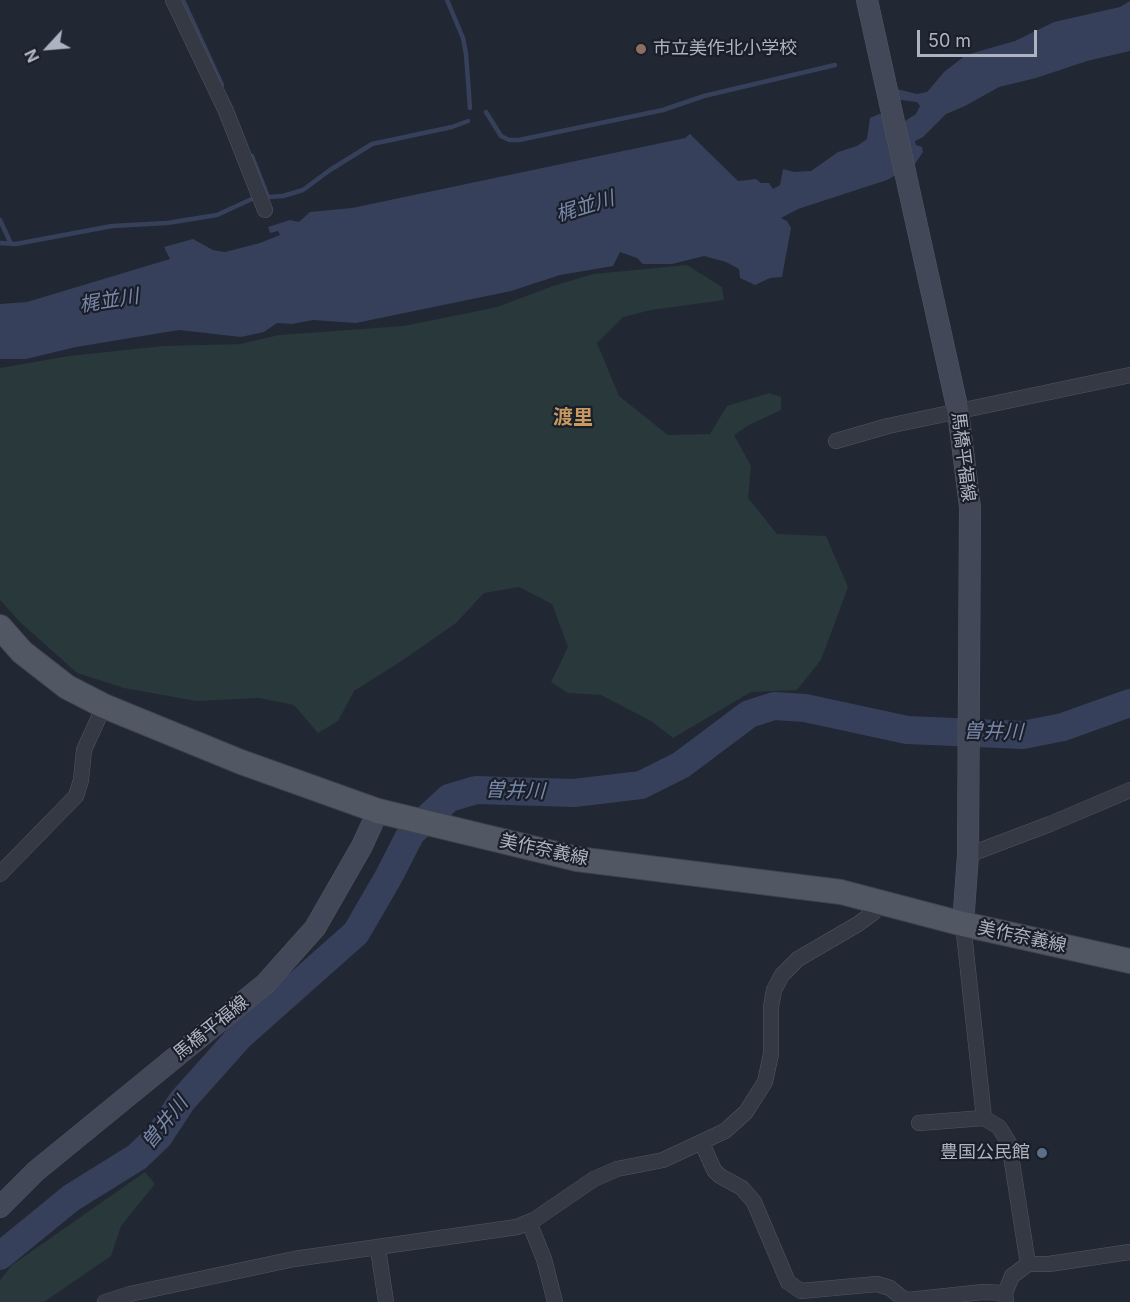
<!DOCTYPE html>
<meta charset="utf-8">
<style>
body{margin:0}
#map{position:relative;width:1130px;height:1302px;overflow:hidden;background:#212733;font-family:Inter,sans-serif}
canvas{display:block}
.north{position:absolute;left:18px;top:18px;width:60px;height:60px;-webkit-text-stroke:4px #191e29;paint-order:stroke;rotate:244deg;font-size:16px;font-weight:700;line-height:24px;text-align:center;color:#aeb3c1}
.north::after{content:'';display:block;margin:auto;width:21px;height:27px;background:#aeb3c1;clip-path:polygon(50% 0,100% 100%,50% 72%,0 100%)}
.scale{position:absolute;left:917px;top:30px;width:120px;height:27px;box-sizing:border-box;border:3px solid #aeb3c1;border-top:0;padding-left:8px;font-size:18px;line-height:21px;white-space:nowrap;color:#aeb3c1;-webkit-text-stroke:4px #191e29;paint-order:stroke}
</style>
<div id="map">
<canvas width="1130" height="1302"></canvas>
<div class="north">N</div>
<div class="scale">50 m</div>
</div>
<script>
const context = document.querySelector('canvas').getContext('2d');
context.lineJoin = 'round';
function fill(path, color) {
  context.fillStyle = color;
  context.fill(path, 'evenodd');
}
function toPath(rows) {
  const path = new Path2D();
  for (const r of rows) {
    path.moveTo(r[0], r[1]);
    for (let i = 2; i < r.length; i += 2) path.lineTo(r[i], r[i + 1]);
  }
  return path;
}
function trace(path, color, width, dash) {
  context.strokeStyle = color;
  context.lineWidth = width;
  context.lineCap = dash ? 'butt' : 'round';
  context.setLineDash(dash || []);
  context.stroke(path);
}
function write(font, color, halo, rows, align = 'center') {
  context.font = font + ' Inter,"Noto Sans JP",sans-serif';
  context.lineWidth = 4.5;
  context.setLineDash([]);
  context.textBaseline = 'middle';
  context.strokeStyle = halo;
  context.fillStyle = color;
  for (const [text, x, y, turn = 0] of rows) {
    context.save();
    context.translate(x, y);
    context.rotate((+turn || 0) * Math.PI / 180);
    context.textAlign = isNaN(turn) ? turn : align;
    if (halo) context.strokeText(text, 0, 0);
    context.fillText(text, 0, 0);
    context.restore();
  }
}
const green = toPath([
 [687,265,722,287,724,300,651,310,623,317,597,343,619,396,668,435,710,434,727,406,769,393,781,397,781,410,749,425,734,435,751,466,748,498,777,534,826,536,848,587,821,660,797,690,751,692,673,738,651,721,601,695,568,693,551,682,568,647,552,604,519,587,484,593,456,623,400,662,354,691,338,721,318,733,294,705,259,698,196,701,124,688,77,673,20,622,0,600,0,368,69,356,163,346,240,344,279,335,404,326,497,307,553,286,593,274],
 [145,1172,155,1184,121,1226,111,1256,44,1302,0,1302,0,1280,12,1265]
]);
const water = toPath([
 [1130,1,1130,51,1087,61,1036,78,999,87,965,106,946,114,923,137,915,141,916,145,922,147,923,152,915,164,887,180,798,209,781,218,787,221,791,228,782,277,770,278,755,285,740,278,739,269,726,262,704,256,672,264,643,264,637,258,620,252,613,266,560,275,511,291,356,323,313,320,292,324,277,323,264,332,241,337,179,330,76,347,26,359,0,359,0,304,27,302,170,259,164,247,193,239,213,250,225,252,260,243,280,235,278,231,270,233,268,227,290,220,299,222,310,212,352,208,685,138,690,134,738,181,756,179,761,183,769,183,773,189,780,185,783,169,794,172,811,171,838,152,857,146,867,139,870,118,879,114,905,121,916,114,920,106,917,102,893,99,897,89,917,94,927,92,944,72,966,55,1015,41,1054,22,1120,7]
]);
const stream = toPath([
 [183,0,222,85],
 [447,0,463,38,466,54,470,108],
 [486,112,501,136,509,140,519,140,663,110,704,96,835,65],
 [252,156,268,197],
 [268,197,283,196,303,190,330,170,372,144,452,127,468,121],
 [0,220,11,244],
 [0,243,16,244,112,226,167,223,217,215,254,198]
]);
const river = toPath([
 [0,1256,71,1198,137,1157,159,1136,182,1101,240,1036,356,933,389,876,411,833,449,798,476,790,574,793,641,785,681,765,749,714,774,706,805,708,907,730,1023,735,1063,727,1130,703]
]);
const minor = toPath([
 [173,0,226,111,265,210],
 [836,441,888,426,1130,375],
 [968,855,1050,824,1130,790],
 [0,874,76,796,81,780,84,750,104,706],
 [984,1118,999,1127,1009,1143,1028,1264],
 [919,1123,984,1118,963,924],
 [702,1143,714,1170,720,1176,742,1188,754,1202,788,1282,801,1291,877,1284,890,1288,901,1297,908,1300,983,1292,1005,1293],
 [529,1222,544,1259,555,1302],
 [378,1249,386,1302],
 [105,1302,130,1294,294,1259,517,1227,534,1220,594,1179,617,1169,663,1160,725,1131,746,1112,765,1082,771,1054,771,1007,774,990,782,975,798,959,858,924,873,913,880,903],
 [1006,1302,1005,1293,1012,1276,1028,1264,1049,1264,1130,1252]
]);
const secondary = toPath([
 [867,0,958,411,970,507,968,855,963,924],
 [0,1207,36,1171,265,984,315,928,362,846,378,811]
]);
const primary = toPath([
 [0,627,22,652,67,687,104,706,241,762,378,811,577,859,841,892,963,924,1130,961]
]);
const markers = [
 [641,49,6,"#8d6e63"],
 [1042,1153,6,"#5c6f8a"]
];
const poiNames = [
 ["市立美作北小学校",653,49],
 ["豊国公民館",1030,1153,"right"]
];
const streetNames = [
 ["馬橋平福線",963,457,83],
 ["美作奈義線",544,850,12],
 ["美作奈義線",1022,937,12],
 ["馬橋平福線",211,1028,-39]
];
const waterNames = [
 ["梶並川",585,207,-17],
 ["梶並川",109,301,-9],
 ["曽井川",993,732,1],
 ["曽井川",515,791,2],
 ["曽井川",165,1123,-51]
];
const neighbourhoodNames = [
 ["渡里",573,418]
];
fill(green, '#29383a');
fill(water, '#36405a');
trace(stream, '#36405a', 4.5);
trace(river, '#36405a', 28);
trace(minor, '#515662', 16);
trace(secondary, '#515662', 22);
trace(primary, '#3d424e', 26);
trace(minor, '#343944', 15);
trace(secondary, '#424857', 21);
trace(primary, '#525764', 24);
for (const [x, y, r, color] of markers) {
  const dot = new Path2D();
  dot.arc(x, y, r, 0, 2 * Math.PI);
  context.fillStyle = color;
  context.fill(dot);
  trace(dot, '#191e29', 2);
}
write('18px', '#aeb3c1', '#191e29', poiNames, 'left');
write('18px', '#aeb3c1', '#191e29', streetNames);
write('italic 20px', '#7887a8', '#191e29', waterNames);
write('bold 20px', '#c89a62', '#191e29', neighbourhoodNames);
</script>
